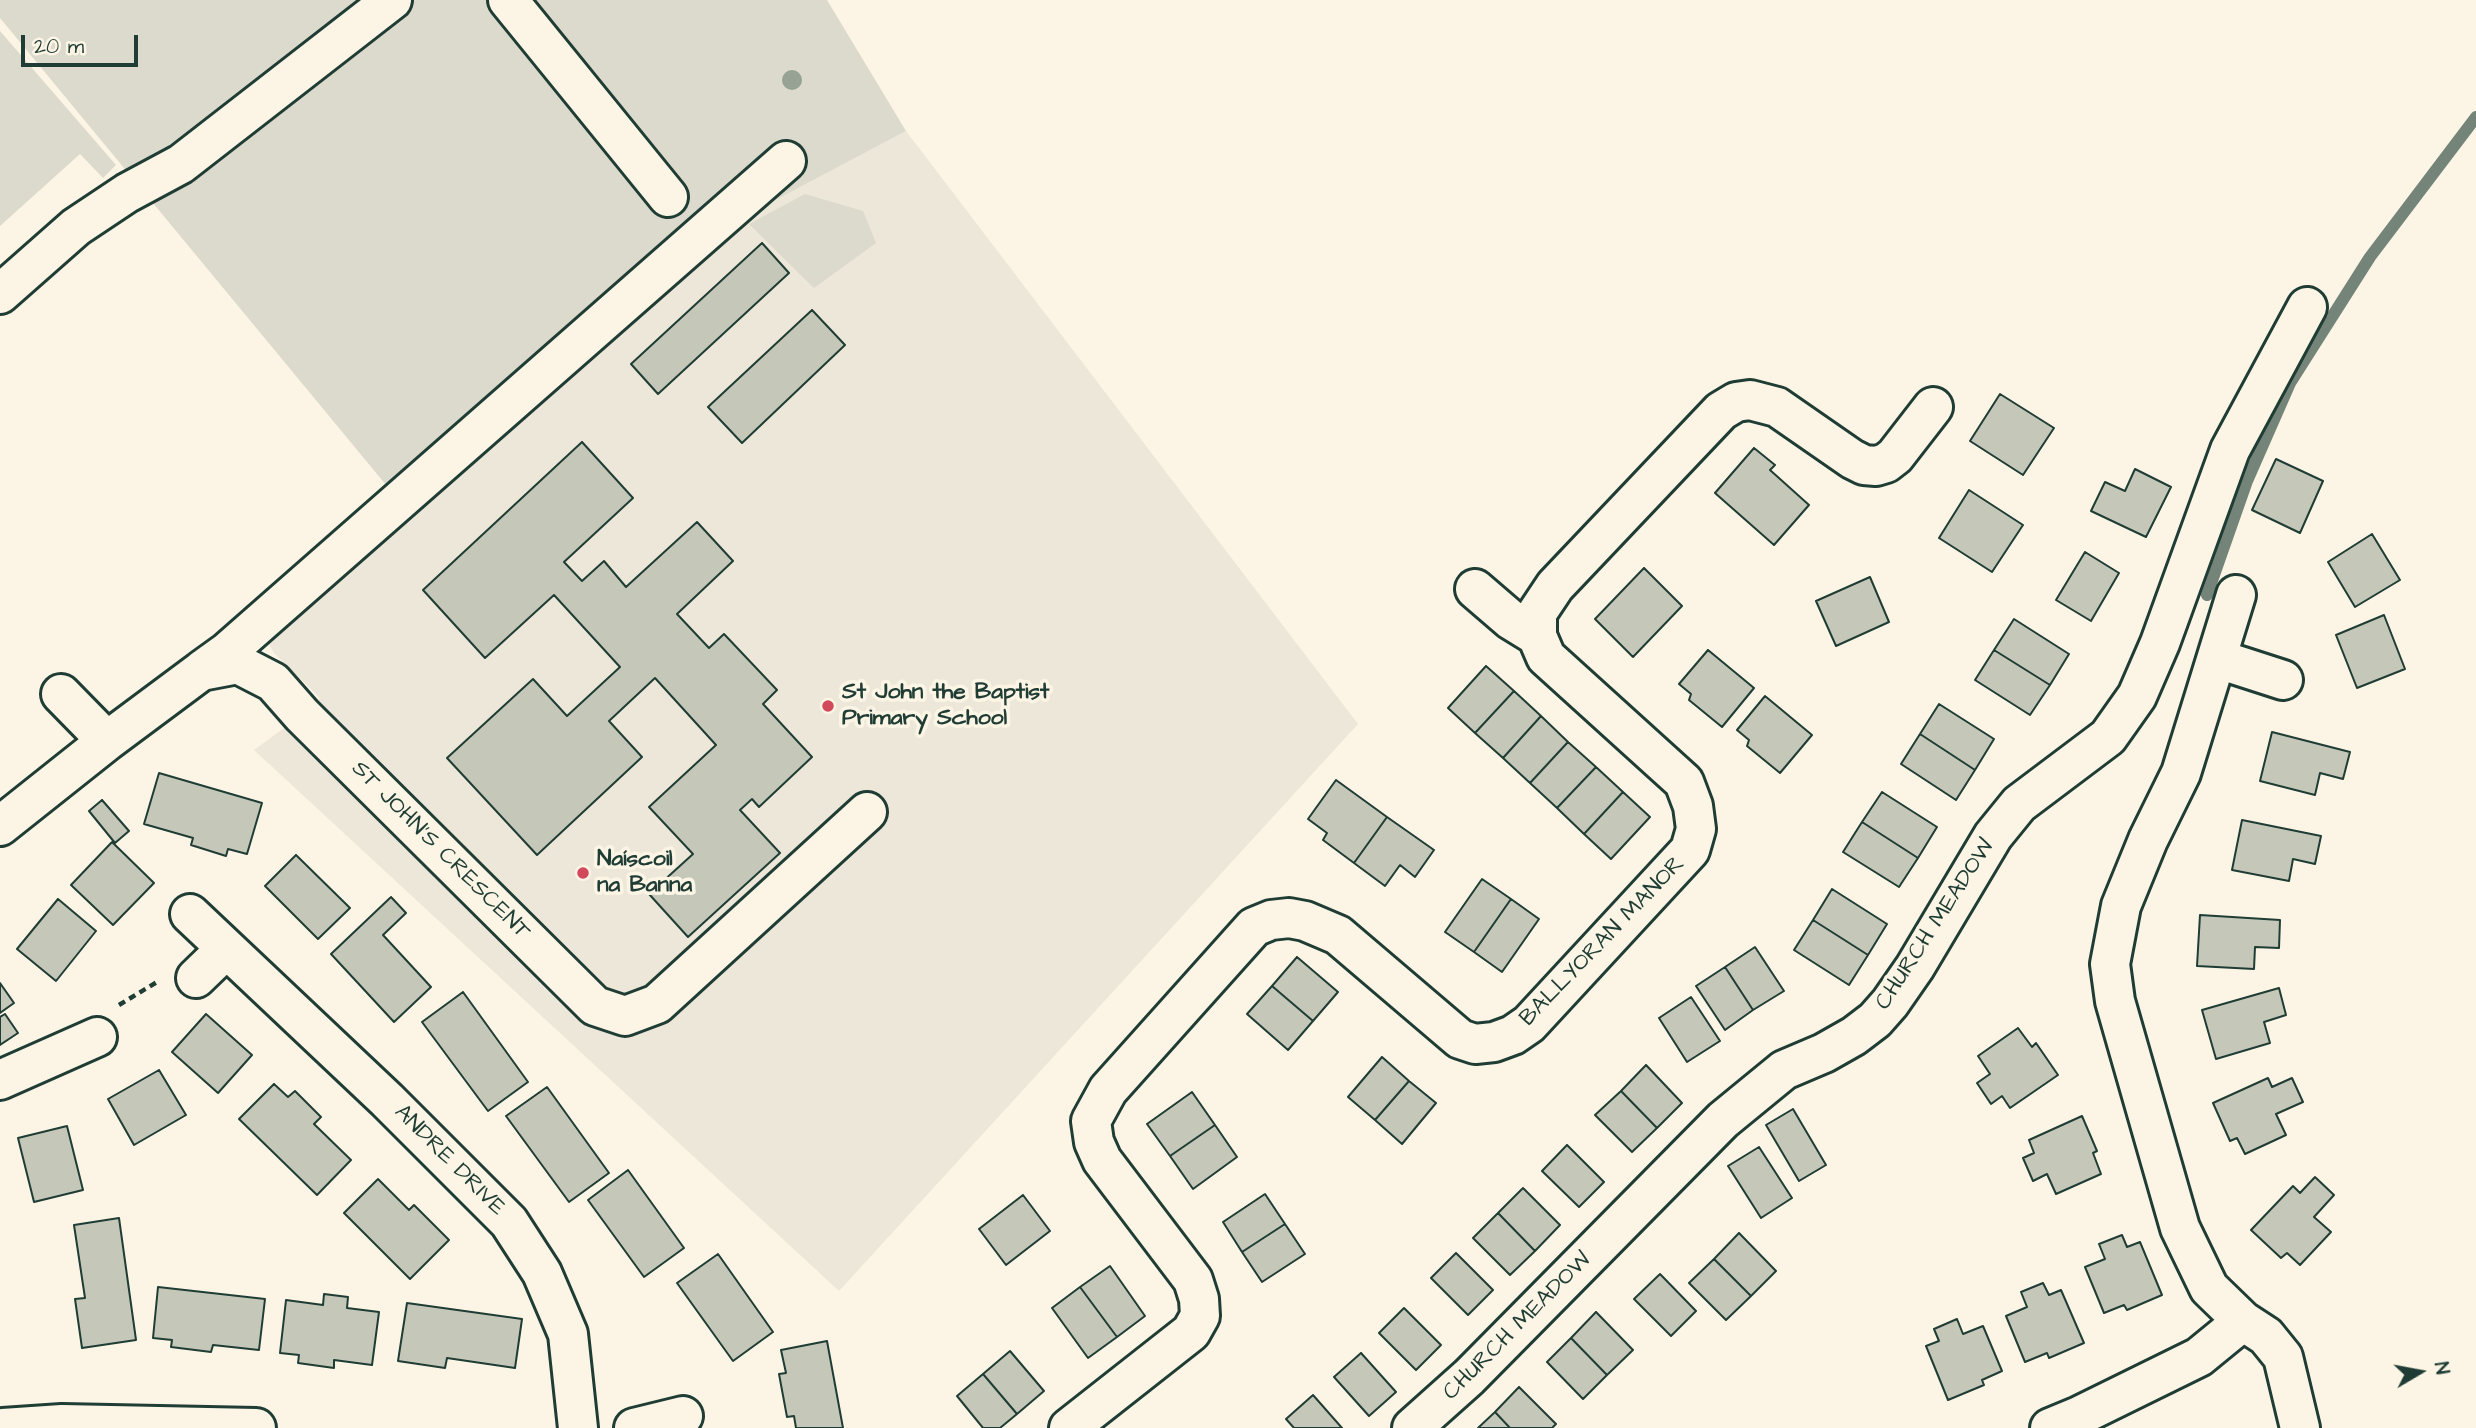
<!DOCTYPE html>
<meta charset="utf-8">
<style>
body{margin:0}
#map{position:relative;width:2476px;height:1428px;overflow:hidden;background:#fcf5e5;font-family:"Architects Daughter",sans-serif}
canvas{display:block}
.north{position:absolute;left:2385px;top:1337px;width:70px;height:70px;-webkit-text-stroke:5px #fcf5e5;paint-order:stroke;rotate:80deg;font-size:19px;font-weight:700;line-height:28px;text-align:center;color:#1f3d34}
.north::after{content:'';display:block;margin:auto;width:24px;height:32px;background:#1f3d34;clip-path:polygon(50% 0,100% 100%,50% 72%,0 100%)}
.scale{position:absolute;left:21px;top:35px;width:117px;height:32px;box-sizing:border-box;border:4px solid #1f3d34;border-top:0;padding-left:9px;font-size:21px;line-height:24px;white-space:nowrap;color:#1f3d34;-webkit-text-stroke:5px #fcf5e5;paint-order:stroke}
</style>
<div id="map">
<canvas width="2476" height="1428"></canvas>
<div class="north">N</div>
<div class="scale">20 m</div>
</div>
<script>
const context = document.querySelector('canvas').getContext('2d');
context.lineJoin = 'round';
function fill(path, color) {
  context.fillStyle = color;
  context.fill(path, 'evenodd');
}
function toPath(rows) {
  const path = new Path2D();
  for (const r of rows) {
    path.moveTo(r[0], r[1]);
    for (let i = 2; i < r.length; i += 2) path.lineTo(r[i], r[i + 1]);
  }
  return path;
}
function trace(path, color, width, dash) {
  context.strokeStyle = color;
  context.lineWidth = width;
  context.lineCap = dash ? 'butt' : 'round';
  context.setLineDash(dash || []);
  context.stroke(path);
}
function write(font, color, halo, rows, align = 'center') {
  context.font = font + ' "Architects Daughter",sans-serif';
  context.lineWidth = 7;
  context.setLineDash([]);
  context.textBaseline = 'middle';
  context.strokeStyle = halo;
  context.fillStyle = color;
  for (const [text, x, y, turn = 0] of rows) {
    context.save();
    context.translate(x, y);
    context.rotate((+turn || 0) * Math.PI / 180);
    context.textAlign = isNaN(turn) ? turn : align;
    if (halo) context.strokeText(text, 0, 0);
    context.fillText(text, 0, 0);
    context.restore();
  }
}
const built = toPath([
 [906,131,1358,724,839,1291,254,750,302,715,320,698,274,653,266,639,755,211]
]);
const green = toPath([
 [0,0,827,0,906,131,755,211,391,491,0,18],
 [0,31,116,165,103,178,80,154,0,226],
 [805,194,863,211,876,243,814,288,749,224]
]);
const stream = toPath([
 [2207,595,2247,481,2290,383,2370,257,2476,117]
]);
const building = toPath([
 [762,243,789,273,658,394,631,364,762,243],
 [812,310,845,345,742,443,708,407,812,310],
 [2000,394,2054,428,2023,475,1970,441,2000,394],
 [582,442,633,498,564,562,582,581,604,561,626,587,697,522,733,561,677,614,709,648,724,634,777,690,763,704,812,757,759,807,752,799,740,810,780,853,688,937,649,894,693,854,649,807,716,745,655,678,609,721,642,757,537,855,447,758,533,679,567,716,620,667,554,595,485,658,423,590,582,442],
 [1754,448,1775,465,1770,470,1809,505,1774,545,1715,493,1754,448],
 [2276,459,2323,481,2300,533,2252,510,2276,459],
 [2135,469,2171,487,2146,537,2091,511,2105,482,2125,491,2135,469],
 [1969,490,2023,525,1992,572,1939,538,1969,490],
 [2372,534,2400,580,2355,607,2328,562,2372,534],
 [2085,552,2119,573,2091,621,2056,600,2085,552],
 [1644,568,1682,606,1633,657,1595,619,1644,568],
 [1870,577,1889,622,1836,646,1816,601,1870,577],
 [2384,615,2405,669,2357,688,2336,635,2384,615],
 [2014,619,2069,654,2050,685,1994,650,2014,619],
 [1708,650,1754,688,1722,727,1689,700,1691,694,1679,684,1708,650],
 [1994,650,2050,685,2030,715,1975,680,1994,650],
 [1486,666,1514,691,1475,733,1448,708,1486,666],
 [1514,691,1541,716,1503,758,1475,733,1514,691],
 [1765,696,1812,735,1780,773,1747,746,1749,740,1737,730,1765,696],
 [1939,704,1994,739,1975,770,1920,734,1939,704],
 [1541,716,1568,742,1530,783,1503,758,1541,716],
 [2272,732,2350,752,2343,779,2320,773,2315,795,2260,781,2272,732],
 [1920,734,1975,770,1956,800,1901,764,1920,734],
 [1568,742,1596,767,1557,808,1530,783,1568,742],
 [1596,767,1623,792,1584,834,1557,808,1596,767],
 [159,773,262,803,247,854,228,849,226,856,191,845,193,838,144,824,159,773],
 [1336,780,1387,817,1354,863,1323,840,1327,833,1308,819,1336,780],
 [1623,792,1650,817,1611,859,1584,834,1623,792],
 [1882,792,1937,827,1918,858,1862,822,1882,792],
 [102,800,129,831,115,843,89,811,102,800],
 [1387,817,1434,850,1415,877,1400,865,1385,886,1354,863,1387,817],
 [2242,820,2321,836,2315,864,2293,859,2289,881,2232,870,2242,820],
 [1862,822,1918,858,1899,887,1843,852,1862,822],
 [112,842,154,883,113,925,71,885,112,842],
 [296,855,350,908,318,939,265,886,296,855],
 [1482,879,1511,899,1474,952,1445,932,1482,879],
 [1832,889,1887,924,1868,955,1813,920,1832,889],
 [391,897,406,913,383,935,431,987,394,1022,331,954,391,897],
 [58,899,96,931,56,981,17,949,58,899],
 [1511,899,1539,919,1502,972,1474,952,1511,899],
 [2200,915,2280,920,2279,948,2255,947,2254,969,2197,966,2200,915],
 [1813,920,1868,955,1849,985,1794,950,1813,920],
 [1755,947,1784,991,1753,1010,1725,967,1755,947],
 [1297,957,1338,992,1313,1021,1272,986,1297,957],
 [1725,967,1753,1010,1725,1030,1696,986,1725,967],
 [0,983,14,1003,0,1013,0,983],
 [1272,986,1313,1021,1288,1050,1247,1014,1272,986],
 [2279,988,2286,1015,2264,1022,2270,1043,2216,1059,2202,1010,2279,988],
 [463,992,528,1082,488,1111,422,1022,463,992],
 [1691,997,1720,1041,1687,1062,1659,1018,1691,997],
 [5,1014,18,1033,0,1045,0,1017,5,1014],
 [206,1014,252,1055,218,1093,172,1052,206,1014],
 [2018,1028,2032,1047,2036,1043,2058,1075,2010,1108,2002,1096,1991,1104,1977,1083,1990,1074,1978,1056,2018,1028],
 [1382,1057,1409,1081,1375,1120,1348,1097,1382,1057],
 [1646,1065,1682,1103,1657,1128,1621,1091,1646,1065],
 [159,1070,186,1115,134,1145,108,1099,159,1070],
 [2268,1078,2272,1087,2292,1078,2303,1102,2276,1114,2286,1135,2245,1154,2237,1138,2230,1141,2213,1103,2268,1078],
 [1409,1081,1436,1103,1402,1144,1375,1120,1409,1081],
 [274,1084,288,1097,295,1091,321,1117,314,1124,351,1160,317,1195,239,1119,274,1084],
 [547,1087,609,1173,569,1202,506,1116,547,1087],
 [1621,1091,1657,1128,1632,1152,1595,1115,1621,1091],
 [1192,1092,1215,1125,1170,1156,1147,1124,1192,1092],
 [1793,1109,1826,1165,1799,1181,1766,1125,1793,1109],
 [2082,1116,2097,1151,2093,1153,2101,1174,2056,1194,2047,1174,2033,1181,2023,1158,2034,1153,2029,1140,2082,1116],
 [1215,1125,1237,1157,1193,1189,1170,1156,1215,1125],
 [67,1126,83,1190,34,1202,18,1138,67,1126],
 [1567,1145,1604,1182,1579,1207,1542,1171,1567,1145],
 [1759,1147,1792,1198,1761,1218,1728,1166,1759,1147],
 [628,1170,684,1248,644,1277,588,1200,628,1170],
 [2315,1177,2334,1195,2314,1217,2331,1232,2300,1265,2287,1253,2281,1258,2251,1230,2293,1186,2300,1193,2315,1177],
 [378,1179,409,1210,414,1205,449,1240,410,1279,344,1213,378,1179],
 [1523,1188,1560,1225,1535,1251,1498,1213,1523,1188],
 [1265,1194,1285,1224,1242,1252,1223,1222,1265,1194],
 [1023,1195,1050,1231,1006,1265,979,1229,1023,1195],
 [1498,1213,1535,1251,1510,1275,1473,1238,1498,1213],
 [119,1218,136,1340,82,1348,75,1299,85,1298,74,1225,119,1218],
 [1285,1224,1305,1254,1262,1282,1242,1252,1285,1224],
 [1739,1233,1776,1271,1751,1296,1714,1259,1739,1233],
 [2122,1235,2127,1247,2140,1242,2162,1295,2127,1310,2124,1305,2104,1313,2085,1267,2105,1259,2099,1244,2122,1235],
 [1456,1253,1493,1290,1468,1315,1431,1278,1456,1253],
 [718,1254,773,1332,733,1361,677,1283,718,1254],
 [1714,1259,1751,1296,1726,1320,1689,1283,1714,1259],
 [1110,1266,1145,1316,1117,1337,1080,1287,1110,1266],
 [1660,1274,1696,1311,1671,1336,1634,1299,1660,1274],
 [2043,1283,2049,1295,2061,1290,2084,1343,2049,1358,2047,1353,2025,1362,2006,1316,2027,1307,2021,1292,2043,1283],
 [158,1287,265,1299,259,1350,213,1345,211,1352,171,1347,172,1340,153,1338,158,1287],
 [1080,1287,1117,1337,1088,1358,1052,1308,1080,1287],
 [324,1294,348,1297,347,1308,379,1312,372,1365,334,1360,334,1368,298,1363,299,1355,280,1353,286,1300,323,1305,324,1294],
 [407,1303,522,1319,515,1368,447,1358,445,1368,398,1361,407,1303],
 [1404,1308,1441,1345,1416,1370,1379,1333,1404,1308],
 [1596,1312,1633,1350,1607,1375,1571,1338,1596,1312],
 [1957,1319,1963,1334,1983,1326,2002,1371,1982,1380,1984,1385,1948,1400,1926,1346,1939,1341,1934,1329,1957,1319],
 [1571,1338,1607,1375,1583,1399,1547,1362,1571,1338],
 [827,1341,843,1428,796,1428,794,1416,787,1417,779,1374,786,1373,781,1350,827,1341],
 [1010,1351,1044,1391,1017,1414,983,1374,1010,1351],
 [1361,1353,1396,1392,1369,1416,1334,1377,1361,1353],
 [983,1374,1017,1414,1000,1428,983,1428,957,1396,983,1374],
 [1519,1387,1556,1424,1552,1428,1510,1428,1495,1412,1519,1387],
 [1313,1395,1342,1428,1294,1428,1286,1419,1313,1395],
 [1495,1412,1510,1428,1478,1428,1495,1412]
]);
const path = toPath([
 [119,1005,157,982]
]);
const minor = toPath([
 [508,0,668,197],
 [0,294,76,227,127,193,181,164,392,0],
 [1475,589,1511,620,1537,636],
 [2236,595,2181,773,2148,840,2121,906,2110,964,2115,1001,2180,1228,2209,1288,2243,1321,2266,1336,2283,1357,2300,1428],
 [2218,659,2283,680],
 [202,670,227,652,786,161],
 [61,694,107,741],
 [0,826,107,741,201,671,238,664,273,682,302,715,595,1006,625,1016,657,1004,867,812],
 [190,914,387,1100,509,1222,542,1273,568,1334,578,1428],
 [196,978,226,949],
 [0,1080,97,1037],
 [3,1428,62,1424,256,1428],
 [634,1428,683,1416],
 [1069,1428,1191,1332,1200,1316,1199,1299,1193,1280,1102,1160,1094,1142,1091,1121,1108,1090,1254,927,1271,920,1289,918,1305,921,1338,935,1460,1039,1475,1044,1494,1042,1513,1035,1529,1024,1690,850,1696,829,1693,806,1684,782,1546,657,1537,636,1537,613,1555,586,1721,411,1736,402,1750,400,1777,407,1852,459,1864,465,1876,466,1886,463,1895,456,1933,407],
 [1412,1428,1469,1377,1723,1120,1784,1070,1824,1053,1854,1036,1875,1020,1890,1003,1915,967,1993,836,2019,804,2108,737,2137,696,2160,643,2230,450,2307,307],
 [2050,1428,2079,1416,2199,1357,2243,1321]
]);
const trees = [
 [792,80]
];
const markers = [
 [828,706,7,"#d1495b"],
 [583,873,7,"#d1495b"]
];
const poiNames = [
 ["St John the Baptist",842,693],
 ["Primary School",842,719],
 ["Naíscoil",597,860],
 ["na Banna",597,886]
];
const streetNames = [
 ["ST JOHN'S CRESCENT",440,851,45],
 ["CHURCH MEADOW",1936,925,-57],
 ["BALLYORAN MANOR",1603,942,-46],
 ["ANDRE DRIVE",449,1161,45],
 ["CHURCH MEADOW",1518,1327,-45]
];
fill(built, '#ece7d8');
fill(green, '#dcdacc');
trace(stream, '#758479', 12);
fill(building, '#c5c7b9');
trace(building, '#1f3d34', 2);
trace(minor, '#1f3d34', 44);
trace(path, '#1f3d34', 4.5, [7, 5]);
trace(minor, '#fcf5e5', 38);
context.fillStyle = '#97a194';
for (const [x, y] of trees) {
  context.beginPath();
  context.arc(x, y, 10, 0, 2 * Math.PI);
  context.fill();
}
for (const [x, y, r, color] of markers) {
  const dot = new Path2D();
  dot.arc(x, y, r, 0, 2 * Math.PI);
  context.fillStyle = color;
  context.fill(dot);
  trace(dot, '#fcf5e5', 2.5);
}
write('bold 23px', '#1f3d34', '#fcf5e5', poiNames, 'left');
write('23px', '#1f3d34', '#fcf5e5', streetNames);
</script>
